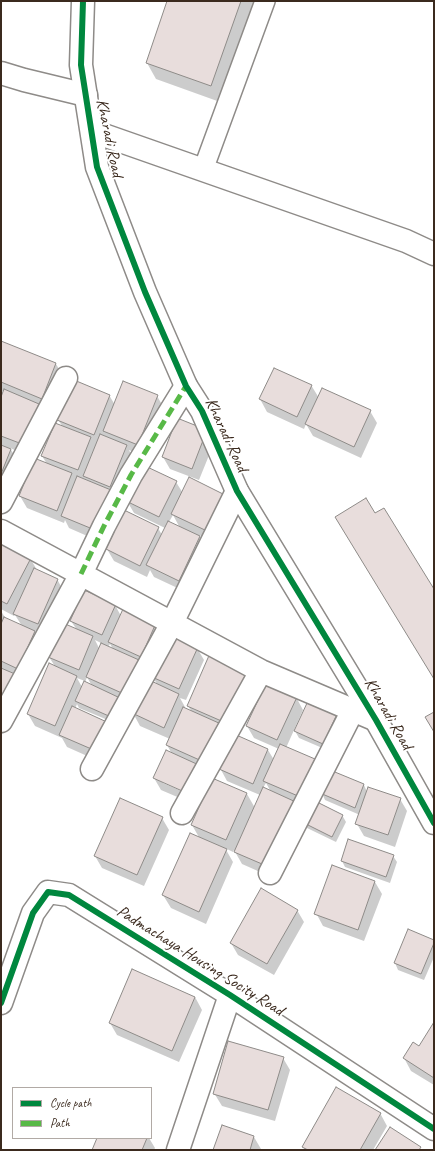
<!DOCTYPE html>
<style>
body{margin:0}
#map{position:relative;width:435px;height:1151px;overflow:hidden;background:#fff;font-family:Caveat,sans-serif}
canvas{display:block}
.frame{position:absolute;inset:0;border:2px solid #3b2a1e;pointer-events:none}
.legend{position:absolute;left:12px;top:1087px;width:140px;height:52px;box-sizing:border-box;background:#fff;border:1px solid #b1aaa5;margin:0;padding:5px 7px;list-style:none;font-size:12px;color:#3b2a1e}
.legend li{display:flex;align-items:center;gap:8px;height:20px}
.legend b{width:20px;border:1px solid #b1aaa5}
</style>
<div id="map">
<canvas width="435" height="1151"></canvas>
<div class="frame"></div>
<ul class="legend">
<li><b style="height:5px;background:#00873e"></b>Cycle path</li>
<li><b style="height:5px;background:#58b947"></b>Path</li>
</ul>
</div>
<script>
const context = document.querySelector('canvas').getContext('2d');
context.lineJoin = 'round';
function fill(path, color) {
  context.fillStyle = color;
  context.fill(path, 'evenodd');
}
function toPath(rows) {
  const path = new Path2D();
  for (const r of rows) {
    path.moveTo(r[0], r[1]);
    for (let i = 2; i < r.length; i += 2) path.lineTo(r[i], r[i + 1]);
  }
  return path;
}
function trace(path, color, width, dash) {
  context.strokeStyle = color;
  context.lineWidth = width;
  context.lineCap = dash ? 'butt' : 'round';
  context.setLineDash(dash || []);
  context.stroke(path);
}
function write(font, color, halo, rows, align = 'center') {
  context.font = font + ' Caveat,sans-serif';
  context.lineWidth = 4;
  context.setLineDash([]);
  context.textBaseline = 'middle';
  context.strokeStyle = halo;
  context.fillStyle = color;
  for (const [text, x, y, turn = 0] of rows) {
    context.save();
    context.translate(x, y);
    context.rotate((+turn || 0) * Math.PI / 180);
    context.textAlign = isNaN(turn) ? turn : align;
    if (halo) context.strokeText(text, 0, 0);
    context.fillText(text, 0, 0);
    context.restore();
  }
}
const shadow = toPath([
 [168,1,255,1,220,102,156,79,147,63],
 [1,342,56,364,63,376,29,456,10,448,18,462,1,503,1,400,4,392,1,391],
 [311,385,319,398,370,411,377,423,361,458,313,436,306,424,304,429,267,412,260,399],
 [109,395,115,405,157,396,164,408,145,457,129,450,133,458,101,542,69,528,65,520,64,523,27,508,20,496,47,464,42,456,63,427,58,420],
 [207,431,214,443,199,480,170,469,163,457],
 [176,482,214,543,199,535,207,549,186,592,154,577,150,570,147,577,114,561,107,549,158,528,162,535,165,528,134,513,127,501],
 [173,515,180,528,169,522],
 [1,544,30,558,37,570,57,579,64,592,45,636,34,631,41,644,1,704,1,611,6,619,22,626,15,615,14,616,1,609],
 [115,605,121,616,155,624,162,636,115,723,79,708,77,704,75,709,103,763,67,747,62,738,35,726,28,714,56,668,49,657,77,630,71,621],
 [95,640,101,643,99,648],
 [110,644,113,649,108,647],
 [87,677,92,686,85,683],
 [77,678,85,681,82,687],
 [197,648,204,660,186,700,180,698,185,707,184,709,192,712,188,706,250,670,196,805,161,790,154,778,172,754,167,745,170,739,140,726,133,713,158,686,153,677],
 [163,781,193,796,163,783],
 [296,697,303,710,286,748,314,760,321,772,305,807,342,815,346,822,336,842,307,828,302,820,276,879,242,864,234,850,233,852,225,848,233,862,206,924,171,908,163,895,200,839,192,825,212,779,247,794,255,808,260,795,227,781,220,768,235,735,268,750,274,760,279,749,254,738,247,726],
 [266,783,271,792,263,788],
 [336,715,340,721,327,750,299,738,295,731],
 [331,772,364,785,367,792,400,799,407,811,395,847,364,836,357,824,360,815,325,800,322,793],
 [162,818,169,830,144,886,102,868,95,856],
 [393,856,397,862,390,883,345,867,342,861],
 [375,882,382,894,364,941,323,926,316,913],
 [297,910,304,922,274,975,238,955,231,943],
 [434,941,434,957,424,980,398,970,395,963],
 [195,997,202,1010,179,1062,117,1035,110,1023],
 [434,1024,434,1085,411,1071,404,1058,419,1047],
 [283,1058,290,1070,275,1121,222,1106,214,1093],
 [380,1113,387,1126,373,1150,305,1150,303,1147],
 [254,1137,261,1149,260,1150,214,1150],
 [98,1138,149,1138,155,1148,154,1150,93,1150]
]);
const building = toPath([
 [167,1,241,1,211,86,146,63,167,1],
 [1,341,56,363,42,399,1,382,1,341],
 [274,368,312,385,297,417,259,399,274,368],
 [74,380,110,395,94,435,57,420,74,380],
 [123,381,158,395,138,445,103,431,123,381],
 [322,388,371,410,354,447,305,424,322,388],
 [4,389,39,404,22,444,1,436,1,397,4,389],
 [177,418,207,430,192,469,162,457,177,418],
 [55,423,91,437,78,470,41,456,55,423],
 [100,434,127,445,110,487,83,476,100,434],
 [1,445,11,449,1,474,1,445],
 [34,458,72,473,57,511,19,496,34,458],
 [143,465,177,481,159,517,126,501,143,465],
 [77,476,111,490,95,530,61,516,77,476],
 [189,477,225,495,207,531,171,514,189,477],
 [366,498,375,513,384,508,434,589,434,679,335,517,366,498],
 [124,510,159,527,140,566,106,549,124,510],
 [168,521,200,536,179,581,146,565,168,521],
 [1,543,31,558,7,604,1,601,1,543],
 [34,568,58,579,38,624,13,614,34,568],
 [84,590,116,604,102,635,70,621,84,590],
 [123,609,156,623,141,657,108,642,123,609],
 [4,617,35,631,18,669,1,661,1,624,4,617],
 [63,623,93,636,79,670,48,657,63,623],
 [171,635,198,647,179,689,152,677,171,635],
 [101,643,139,660,124,694,86,677,101,643],
 [211,651,251,669,226,723,187,706,211,651],
 [49,663,77,676,55,726,27,714,49,663],
 [1,668,15,674,1,700,1,668],
 [147,679,179,694,164,728,132,713,147,679],
 [84,681,120,698,111,717,75,701,84,681],
 [266,683,297,697,277,740,246,726,266,683],
 [308,701,337,714,323,744,294,731,308,701],
 [72,706,109,723,96,751,59,735,72,706],
 [183,707,221,724,204,762,166,745,183,707],
 [434,712,434,732,425,717,434,712],
 [234,734,268,749,253,784,219,769,234,734],
 [280,744,315,759,298,796,263,781,280,744],
 [166,750,201,766,189,794,153,778,166,750],
 [330,770,364,784,355,808,320,793,330,770],
 [212,778,247,793,226,840,191,825,212,778],
 [263,787,298,803,269,867,234,852,263,787],
 [368,787,401,798,388,835,355,824,368,787],
 [120,798,163,817,137,875,94,856,120,798],
 [313,800,343,815,332,837,302,822,313,800],
 [190,833,227,849,199,912,162,895,190,833],
 [348,839,394,855,386,877,341,861,348,839],
 [332,865,375,881,358,930,314,914,332,865],
 [261,888,298,910,267,964,230,943,261,888],
 [408,929,434,940,434,943,421,974,394,963,408,929],
 [132,969,195,997,172,1051,109,1023,132,969],
 [434,1022,434,1078,403,1058,413,1042,419,1046,434,1022],
 [228,1041,284,1057,268,1110,213,1094,228,1041],
 [336,1087,381,1113,360,1150,308,1150,302,1147,336,1087],
 [222,1125,254,1136,250,1150,213,1150,222,1125],
 [390,1127,421,1147,419,1150,375,1150,390,1127],
 [97,1138,147,1138,142,1150,92,1150,97,1138]
]);
const lane = toPath([
 [203,170,265,1]
]);
const street = toPath([
 [1,73,24,80,86,95],
 [1,502,66,378],
 [1,531,261,671,376,720],
 [1,721,81,574,104,526,131,475,186,386],
 [92,769,172,623,237,491],
 [182,813,261,671],
 [270,873,353,710],
 [1,1003,33,913,48,892,69,895,230,995,434,1129],
 [178,1150,230,995]
]);
const secondary = toPath([
 [83,1,81,65,97,167,145,292,186,386,202,411,237,491,376,720,434,823],
 [92,131,406,241,434,254]
]);
const quiet = toPath([
 [81,574,104,526,131,475,186,386]
]);
const cycleway = toPath([
 [83,1,81,65,97,167,145,292,186,386,202,411,237,491,376,720,434,823],
 [1,1003,33,913,48,892,69,895,230,995,434,1129]
]);
const streetNames = [
 ["Kharadi Road",109,138,78],
 ["Kharadi Road",226,435,65],
 ["Kharadi Road",388,714,60],
 ["Padmachaya Housing Socity Road",200,961,32]
];
fill(shadow, '#0003');
fill(building, '#e8dddc');
trace(building, '#8e8b88', 1);
trace(lane, '#8e8b88', 22);
trace(street, '#8e8b88', 25);
trace(secondary, '#8e8b88', 25);
trace(lane, '#fff', 19);
trace(street, '#fff', 22);
trace(secondary, '#fff', 22);
trace(quiet, '#58b947', 5, [10, 5]);
trace(cycleway, '#00873e', 6);
write('17px', '#3b2a1e', '#fff', streetNames);
</script>
